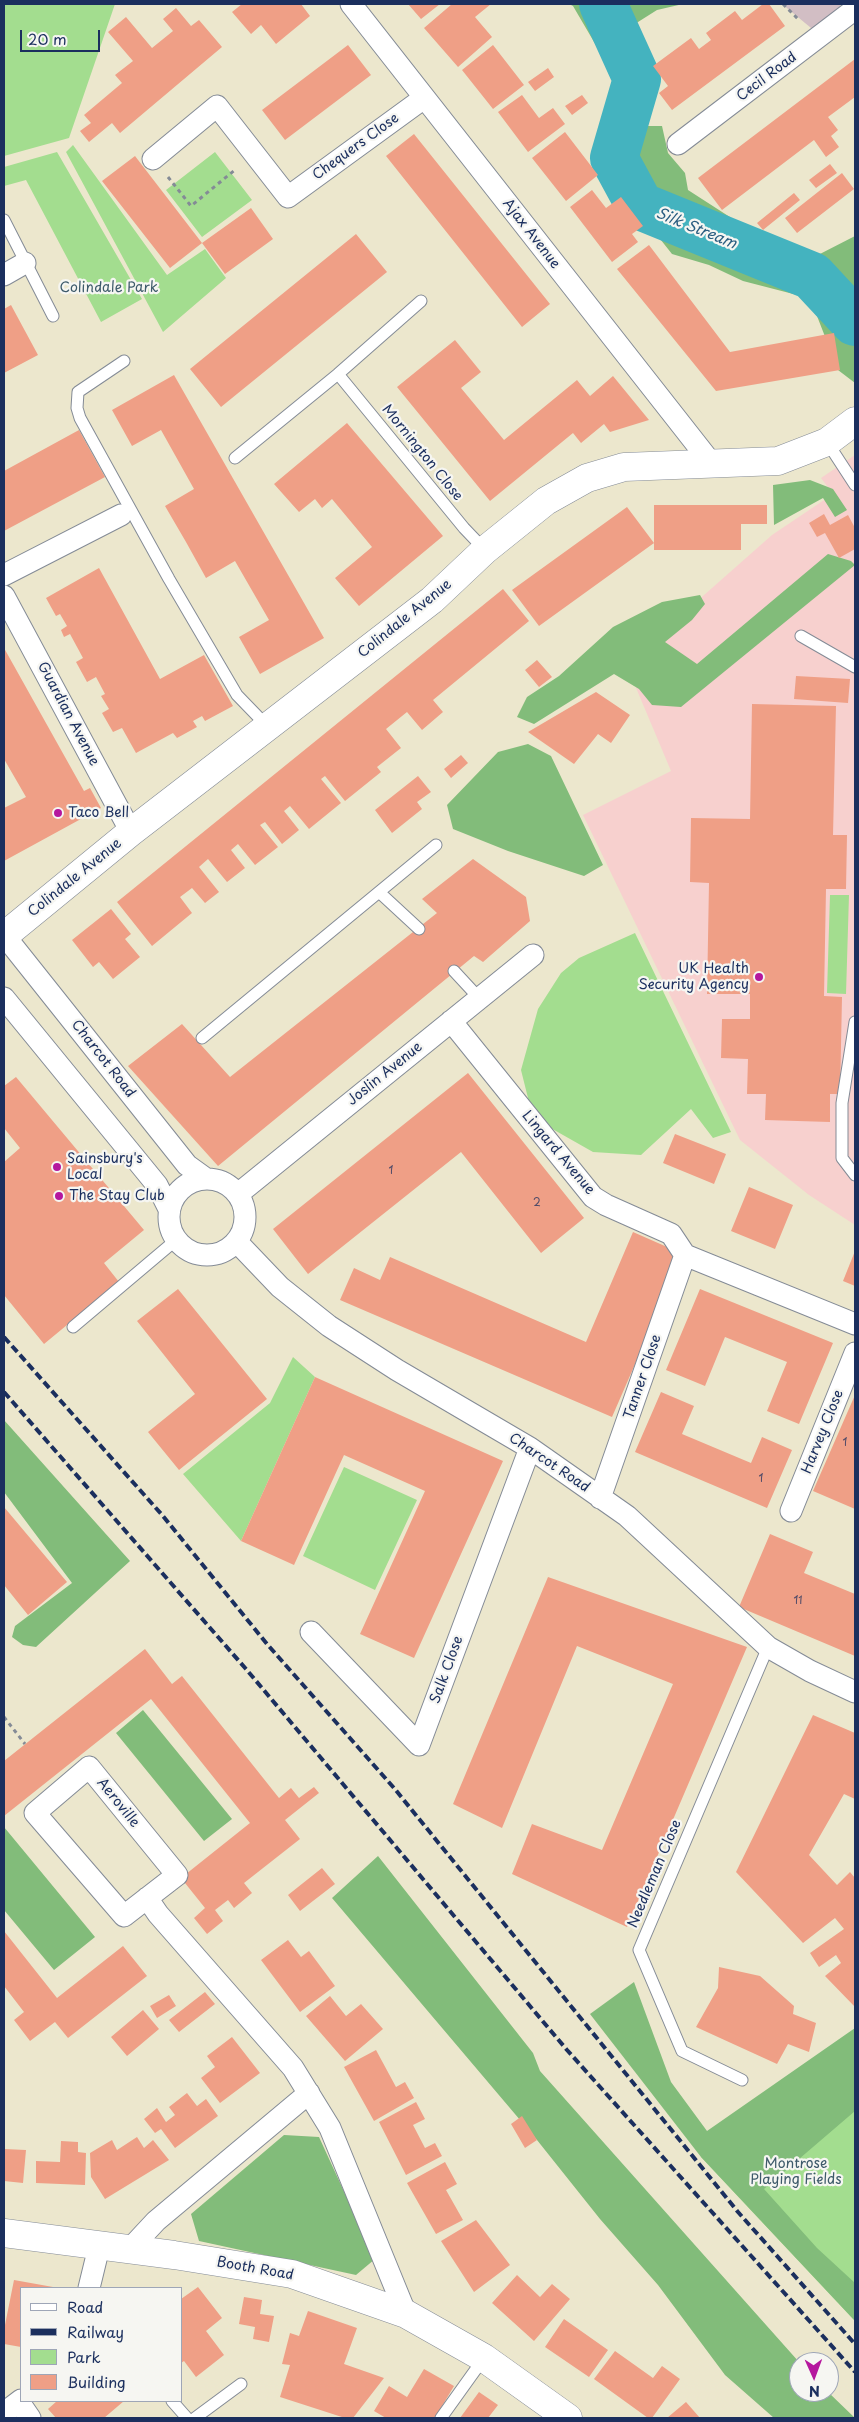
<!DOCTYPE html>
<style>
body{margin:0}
#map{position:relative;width:859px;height:2422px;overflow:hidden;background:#ece7cd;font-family:"Playpen Sans",sans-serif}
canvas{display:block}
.frame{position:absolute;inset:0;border:5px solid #1b2f5e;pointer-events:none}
.legend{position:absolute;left:20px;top:2287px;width:162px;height:115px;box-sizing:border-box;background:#f6f6f2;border:1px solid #9ea6b7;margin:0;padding:6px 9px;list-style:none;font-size:15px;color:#1b2f5e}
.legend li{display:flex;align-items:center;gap:10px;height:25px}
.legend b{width:25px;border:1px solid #9ea6b7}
.north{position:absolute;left:789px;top:2352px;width:50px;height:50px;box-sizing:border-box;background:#f6f6f2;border:1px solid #9ea6b7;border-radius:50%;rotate:178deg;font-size:14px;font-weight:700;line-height:20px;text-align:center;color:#1b2f5e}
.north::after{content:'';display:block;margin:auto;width:18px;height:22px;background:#b5179e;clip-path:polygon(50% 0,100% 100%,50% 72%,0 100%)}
.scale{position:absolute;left:20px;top:30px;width:80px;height:22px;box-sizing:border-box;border:2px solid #1b2f5e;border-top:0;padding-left:6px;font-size:15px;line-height:18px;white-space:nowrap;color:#1b2f5e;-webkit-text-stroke:4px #f6f6f2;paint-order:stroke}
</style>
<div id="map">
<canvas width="859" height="2422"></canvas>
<div class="frame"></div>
<ul class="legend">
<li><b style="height:6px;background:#fff"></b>Road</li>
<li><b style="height:6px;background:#1b2f5e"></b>Railway</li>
<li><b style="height:14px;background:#a3dd8f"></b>Park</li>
<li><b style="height:14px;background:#ef9f86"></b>Building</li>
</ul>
<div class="north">N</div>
<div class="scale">20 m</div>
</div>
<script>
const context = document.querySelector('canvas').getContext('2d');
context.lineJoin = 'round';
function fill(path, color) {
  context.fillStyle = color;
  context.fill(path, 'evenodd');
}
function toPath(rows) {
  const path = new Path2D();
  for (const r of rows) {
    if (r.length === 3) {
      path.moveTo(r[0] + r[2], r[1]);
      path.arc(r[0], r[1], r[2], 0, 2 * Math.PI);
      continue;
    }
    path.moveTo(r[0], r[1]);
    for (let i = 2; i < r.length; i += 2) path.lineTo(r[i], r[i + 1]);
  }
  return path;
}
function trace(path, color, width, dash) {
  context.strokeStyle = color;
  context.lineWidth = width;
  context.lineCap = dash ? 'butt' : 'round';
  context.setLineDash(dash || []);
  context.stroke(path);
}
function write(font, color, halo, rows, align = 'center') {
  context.font = font + ' "Playpen Sans",sans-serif';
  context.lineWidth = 4.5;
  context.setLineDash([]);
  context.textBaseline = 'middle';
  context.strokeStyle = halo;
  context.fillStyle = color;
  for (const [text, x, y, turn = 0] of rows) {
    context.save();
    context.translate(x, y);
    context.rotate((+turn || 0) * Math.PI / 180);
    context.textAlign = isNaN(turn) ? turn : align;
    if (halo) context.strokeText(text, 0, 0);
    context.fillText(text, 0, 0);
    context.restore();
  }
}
const built = toPath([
 [855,455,855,1225,809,1195,740,1140,583,815,671,771,626,664,772,535,833,494,821,478]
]);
const industrial = toPath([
 [782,4,841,4,822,37]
]);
const green = toPath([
 [4,4,115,4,69,138,4,156],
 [73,145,167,275,205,249,226,278,163,332,66,152],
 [57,152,142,299,101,322,26,180,4,186,4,167],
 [215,152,252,200,202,237,166,190],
 [830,895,849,895,846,994,827,993],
 [635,933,731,1132,713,1138,691,1109,641,1155,593,1152,533,1118,521,1070,538,1009,561,973,579,958],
 [293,1357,315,1377,241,1541,183,1474,270,1403],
 [344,1467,417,1500,375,1590,303,1556],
 [855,2064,855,2321,701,2157]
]);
const forest = toPath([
 [569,4,683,4,657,10,638,22,611,43,597,47,573,6],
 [646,126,662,126,668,153,685,173,688,190,764,239,816,256,855,236,855,383,838,370,817,316,801,296,743,281,709,265,672,254,626,196,630,144],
 [810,480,833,489,847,510,835,517,823,498,774,525,773,485],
 [828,554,851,561,855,565,681,707,652,705,639,689,614,674,534,724,517,717,527,697,559,676,613,627,662,602,700,595,705,604,692,620,665,642,697,664],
 [528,744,551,756,603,865,584,876,508,851,453,829,447,805,498,752],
 [4,1420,130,1561,36,1647,23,1645,12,1637,15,1626,72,1583,4,1492],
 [143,1710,232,1819,204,1841,116,1733],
 [4,1827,95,1937,54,1970,4,1910],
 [378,1856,533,2053,540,2071,799,2362,799,2392,828,2392,855,2418,774,2418,725,2375,658,2285,600,2219,537,2140,332,1898],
 [634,1982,671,2082,707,2131,855,2028,855,2111,764,2189,817,2248,855,2283,855,2321,701,2157,590,2014],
 [284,2135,319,2137,375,2259,356,2275,199,2241,191,2214]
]);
const river = toPath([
 [603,4,637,79,614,158,640,206,812,276,855,322]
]);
const building = toPath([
 [242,4,301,4,310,16,276,44,261,25,251,34,232,12],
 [408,4,440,4,421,19],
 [452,4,491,4,475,17,492,37,458,67,424,28],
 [763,4,769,4,785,26,672,110,659,93,668,86,653,66,691,38,699,49,711,40,706,33,735,11,742,20],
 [176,8,191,26,199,20,222,47,120,133,112,123,89,142,80,131,91,123,84,115,122,83,115,75,133,61,108,32,126,17,152,48,173,31,163,19],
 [348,45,371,75,285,140,262,110],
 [493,45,524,85,493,109,462,70],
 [855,59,855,97,828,117,838,130,831,136,839,147,826,157,814,140,722,210,698,178],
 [548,68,554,77,535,91,528,82],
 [522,95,539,118,553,108,565,124,528,152,498,112],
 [582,95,588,103,572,115,565,106],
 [565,132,598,175,566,201,532,158],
 [414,134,550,304,522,327,386,156],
 [135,156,202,243,251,208,273,239,225,274,202,243,170,268,102,181],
 [830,164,837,173,816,188,809,180],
 [842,173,854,189,797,233,785,218],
 [592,190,606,208,621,197,643,226,632,234,638,242,612,262,570,207],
 [794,193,800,200,763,230,757,223],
 [356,234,387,272,221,407,190,369],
 [649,245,730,352,834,333,840,370,716,391,617,269],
 [11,305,38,355,4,373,4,309],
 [455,340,481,372,461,388,504,440,577,380,590,396,613,376,649,420,610,432,604,424,581,443,573,433,490,501,397,387],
 [174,375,324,638,260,674,239,637,269,620,235,561,206,578,186,542,165,506,194,489,161,430,132,446,112,410],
 [347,423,443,536,359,606,335,578,372,547,332,499,322,508,315,499,299,512,274,484],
 [79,430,105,477,4,531,4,471],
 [654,505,767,505,767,524,741,524,741,550,654,550],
 [627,507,654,543,539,626,512,590],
 [824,514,830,525,848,515,855,528,855,549,839,558,825,533,817,537,809,523],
 [99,568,160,679,204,655,233,706,205,721,202,716,193,721,197,727,177,738,173,733,136,753,122,728,113,732,102,713,109,709,101,696,105,694,96,677,87,682,76,662,83,658,70,634,64,637,61,630,67,626,60,614,56,616,46,598],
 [503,589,529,621,433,700,443,712,422,730,407,712,386,729,401,748,377,767,381,772,345,801,325,776,321,779,341,803,309,829,290,806,284,811,299,830,282,844,265,822,260,825,278,847,255,865,238,844,231,850,245,868,227,882,208,859,199,867,219,892,205,903,192,888,180,897,192,913,152,946,117,902],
 [4,648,84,791,90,788,101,808,4,861,4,808,26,797,4,759],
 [537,660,552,677,539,687,525,670],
 [796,676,850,679,848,703,794,699],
 [596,692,630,715,611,743,598,734,574,764,528,732],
 [752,704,836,706,833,835,847,835,846,889,826,889,824,996,842,997,840,1094,830,1094,830,1122,765,1120,766,1094,747,1094,748,1059,721,1058,722,1019,750,1019,750,994,707,994,709,883,690,882,691,818,750,819],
 [461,755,468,763,451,778,444,769],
 [418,776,431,792,417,802,422,809,392,833,375,810],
 [473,859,526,897,530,921,483,962,474,956,218,1166,128,1066,182,1024,230,1077,437,913,422,899],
 [111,909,131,934,125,939,140,957,113,979,99,962,93,967,72,940],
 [468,1073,584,1218,541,1253,461,1152,308,1274,273,1229],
 [16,1077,144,1230,104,1263,119,1282,44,1344,4,1295,4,1162,20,1148,4,1128,4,1086],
 [675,1134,726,1154,714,1184,663,1163],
 [749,1187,793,1205,775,1249,731,1231],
 [633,1232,683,1254,612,1417,340,1300,354,1268,380,1280,390,1257,586,1342],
 [855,1251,855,1286,843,1281],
 [178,1289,267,1399,179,1470,148,1432,195,1394,137,1321],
 [700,1289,833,1343,799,1424,767,1411,787,1362,725,1337,705,1386,666,1370],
 [315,1377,503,1461,414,1658,360,1634,425,1491,344,1455,294,1565,241,1541],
 [661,1392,694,1406,682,1434,751,1463,762,1437,792,1450,767,1508,635,1452],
 [855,1395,855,1509,813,1491],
 [4,1507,67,1582,28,1615,4,1585],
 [770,1534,813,1552,804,1573,855,1594,855,1656,739,1607],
 [548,1577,747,1647,627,1927,512,1874,532,1824,602,1850,673,1684,577,1646,502,1828,453,1804],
 [145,1649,172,1684,182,1676,279,1798,291,1788,299,1798,314,1787,319,1793,285,1820,300,1839,244,1883,252,1893,234,1908,228,1900,215,1910,223,1921,207,1934,194,1918,205,1908,181,1878,250,1823,151,1699,4,1816,4,1761],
 [813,1715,855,1733,855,1799,844,1794,809,1855,837,1885,850,1872,855,1878,855,2007,825,1976,841,1963,836,1955,819,1967,810,1953,844,1929,835,1918,803,1943,736,1872],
 [322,1868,335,1884,300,1911,288,1895],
 [4,1931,57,1998,123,1946,147,1976,68,2038,55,2022,30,2041,14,2020,24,2012,4,1986],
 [288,1940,301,1957,309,1951,335,1986,300,2012,261,1960],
 [719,1967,760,1976,794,2006,793,2014,816,2023,809,2052,788,2044,777,2064,696,2027,718,1988],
 [205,1992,215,2004,179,2032,169,2020],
 [169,1995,176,2006,157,2018,150,2006],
 [330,1996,346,2016,361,2004,383,2029,345,2061,306,2016],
 [143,2010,159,2029,127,2056,111,2037],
 [232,2037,260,2073,220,2103,201,2078,215,2067,207,2056],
 [376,2050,396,2087,405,2082,414,2098,374,2121,344,2067],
 [187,2093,197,2106,206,2099,218,2116,175,2148,161,2129,155,2133,144,2119,157,2108,166,2122,175,2115,169,2107],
 [416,2102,425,2119,413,2125,425,2148,435,2143,442,2156,406,2175,379,2122],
 [522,2116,537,2140,525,2148,511,2124],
 [137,2137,144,2148,153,2140,169,2160,105,2199,91,2177,90,2153,112,2140,117,2150],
 [61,2141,78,2142,78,2152,86,2153,85,2185,36,2183,36,2161,60,2162],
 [4,2149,26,2150,23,2183,4,2181],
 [445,2162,457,2184,446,2190,463,2220,436,2234,407,2183],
 [476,2220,510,2265,474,2292,441,2241],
 [517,2275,540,2297,552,2284,570,2299,534,2341,492,2303],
 [14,2280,53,2287,21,2288,21,2347,4,2344,4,2330],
 [198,2287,222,2318,206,2331,224,2355,196,2377,184,2361,181,2363,181,2299],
 [244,2297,262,2300,260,2314,274,2316,269,2342,253,2339,255,2327,239,2324],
 [308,2311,357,2328,344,2364,384,2378,353,2418,345,2418,280,2397,290,2365,282,2364,290,2333,299,2336],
 [564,2319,608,2350,589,2377,545,2347],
 [615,2351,653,2378,662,2366,680,2379,652,2418,648,2418,594,2379],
 [424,2369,454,2386,435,2418,386,2418,374,2411,389,2386,407,2397],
 [479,2392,498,2405,488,2418,460,2418],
 [57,2401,124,2401,104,2418,56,2418,48,2409],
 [686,2402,700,2418,667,2418]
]);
const path = toPath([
 [783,4,800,21],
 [168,177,191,206,236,169],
 [4,1717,25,1744]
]);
const lane = toPath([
 [4,220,53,316],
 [124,361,78,392,77,408,80,418,169,579,237,695,267,726],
 [338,374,464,528,485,550],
 [827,442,855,485],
 [235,458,338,374,421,301],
 [801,636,855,667],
 [379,892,419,929],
 [454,971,479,998],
 [855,1022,842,1103,842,1158,855,1175],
 [202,1038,436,845],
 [73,1327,176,1240],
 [742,2080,682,2051,639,1950,768,1647],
 [172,2401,187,2418],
 [195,2418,241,2384],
 [441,2418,484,2358]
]);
const street = toPath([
 [351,4,712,464],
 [678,144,855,9],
 [153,159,217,106,288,197,424,98],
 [4,275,25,263],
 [4,575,121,515],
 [4,596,131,832],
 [4,935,187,1165,205,1178],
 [4,998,157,1185,169,1209],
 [451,1021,593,1197,606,1205,671,1234,685,1255,855,1324],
 [207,1217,38],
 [238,1194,533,955],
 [237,1242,280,1287,329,1326,397,1370,530,1448,627,1516,768,1647,810,1671,855,1692],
 [600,1498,685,1255],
 [791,1511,855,1353],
 [311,1632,419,1745,530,1448],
 [89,1767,177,1875,124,1916,35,1813,89,1767],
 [147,1898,158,1914,293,2068,330,2128,406,2314],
 [129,2250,156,2221,309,2093],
 [89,2288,99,2247],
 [19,2402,30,2418],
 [4,2413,21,2400]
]);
const secondary = toPath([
 [4,936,131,832,432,600,485,550,546,501,587,478,624,467,778,461,827,442,855,421],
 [4,2233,174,2255,292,2274,406,2314,484,2358,568,2418]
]);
const rail = toPath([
 [4,1337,163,1516,267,1644,394,1788,738,2212,855,2344],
 [4,1392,246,1669,567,2050,855,2372]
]);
const markers = [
 [58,813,5,"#b5179e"],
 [759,977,5,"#b5179e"],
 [57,1167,5,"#b5179e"],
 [59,1196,5,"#b5179e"]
];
const numberNames = [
 ["1",391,1171],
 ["2",537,1203],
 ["1",845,1443],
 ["1",761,1479],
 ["11",798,1601]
];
const streetNames = [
 ["Cecil Road",767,77,-37],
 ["Chequers Close",356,147,-36],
 ["Ajax Avenue",531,234,52],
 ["Mornington Close",422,453,51],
 ["Colindale Avenue",405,619,-39],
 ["Guardian Avenue",68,714,62],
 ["Colindale Avenue",75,878,-39],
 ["Charcot Road",103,1059,52],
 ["Joslin Avenue",385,1074,-39],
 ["Lingard Avenue",558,1153,50],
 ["Tanner Close",643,1377,-71],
 ["Harvey Close",823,1432,-68],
 ["Charcot Road",549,1463,34],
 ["Salk Close",447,1670,-70],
 ["Aeroville",118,1803,51],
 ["Needleman Close",655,1874,-67],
 ["Booth Road",255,2269,10]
];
const parkNames = [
 ["Colindale Park",109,288],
 ["Montrose",796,2164],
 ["Playing Fields",796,2180]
];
const poiNames = [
 ["Taco Bell",68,813],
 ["UK Health",749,969,"right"],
 ["Security Agency",749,985,"right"],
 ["Sainsbury's",67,1159],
 ["Local",67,1175],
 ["The Stay Club",69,1196]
];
const waterNames = [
 ["Silk Stream",696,229,22]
];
fill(built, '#f7d0ce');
fill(industrial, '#d2bec4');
fill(green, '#a3dd8f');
fill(forest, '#82bc7a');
trace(river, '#44b3bf', 48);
fill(building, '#ef9f86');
trace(lane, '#848b96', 13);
trace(street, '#848b96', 23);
trace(secondary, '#848b96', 29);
trace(path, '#848b96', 3, [4, 4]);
trace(lane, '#fff', 11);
trace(street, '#fff', 21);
trace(secondary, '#fff', 28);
trace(rail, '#1b2f5e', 4, [8, 4]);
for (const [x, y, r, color] of markers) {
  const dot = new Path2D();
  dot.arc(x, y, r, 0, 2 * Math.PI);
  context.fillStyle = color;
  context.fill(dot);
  trace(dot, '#f6f6f2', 2);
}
write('11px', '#504b68', null, numberNames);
write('14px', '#1b2f5e', '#f6f6f2', streetNames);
write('14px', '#3d5a6a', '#f6f6f2', parkNames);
write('14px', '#1b2f5e', '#f6f6f2', poiNames, 'left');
write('italic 15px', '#295d80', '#f6f6f2', waterNames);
</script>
